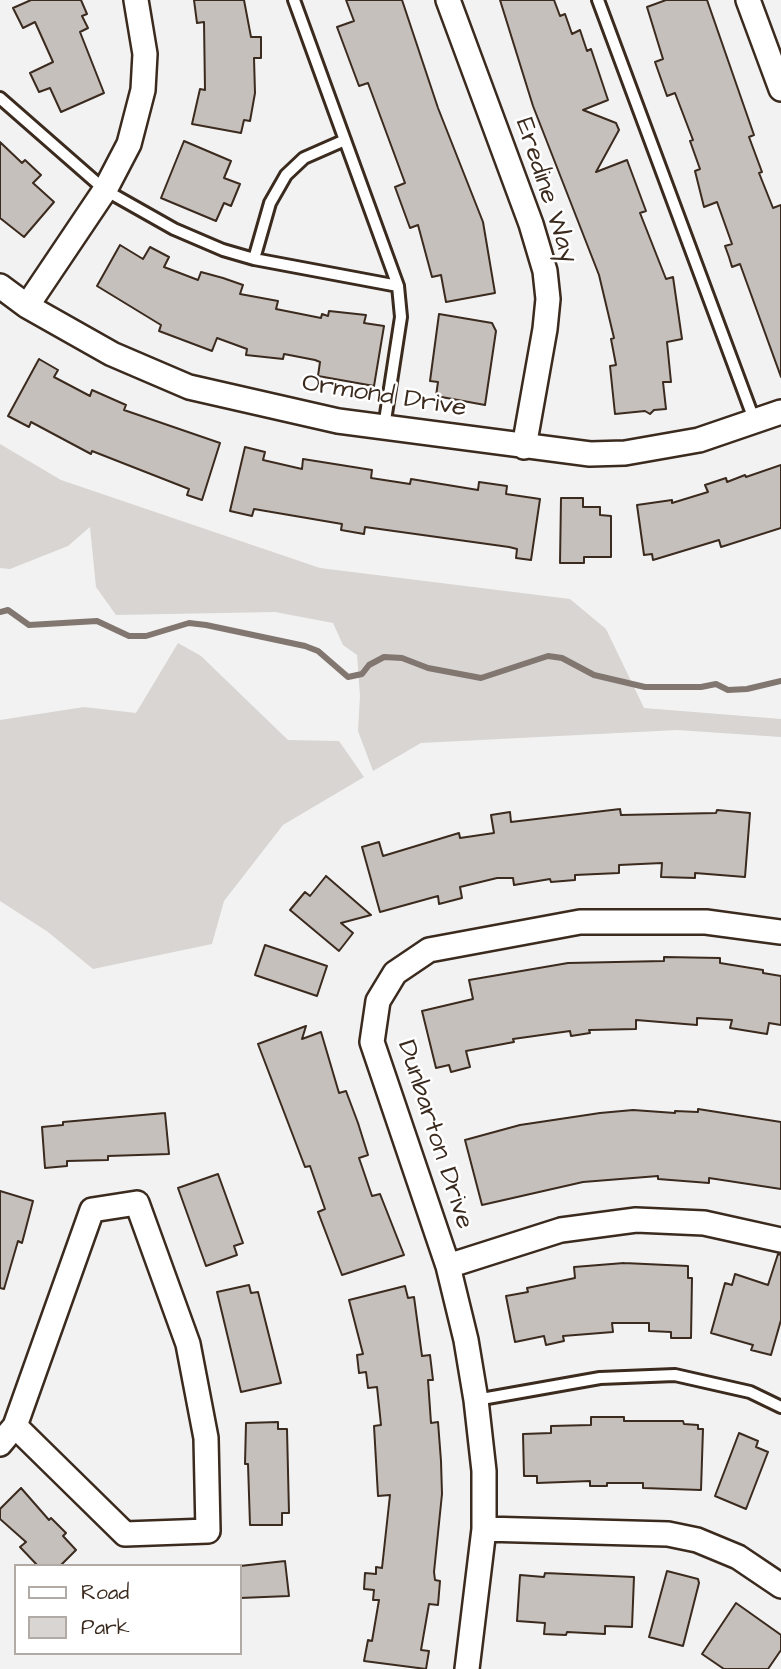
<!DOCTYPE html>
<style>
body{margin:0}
#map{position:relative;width:781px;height:1669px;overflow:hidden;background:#f3f2f2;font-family:"Architects Daughter",sans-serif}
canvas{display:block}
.legend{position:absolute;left:14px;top:1564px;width:228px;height:91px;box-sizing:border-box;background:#fff;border:2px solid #b1aaa5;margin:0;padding:9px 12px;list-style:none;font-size:21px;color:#3b2a1e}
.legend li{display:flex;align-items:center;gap:14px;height:35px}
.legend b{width:35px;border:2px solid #b1aaa5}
</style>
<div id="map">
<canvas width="781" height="1669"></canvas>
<ul class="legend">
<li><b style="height:9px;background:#fff"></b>Road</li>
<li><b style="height:19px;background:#d8d5d2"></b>Park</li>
</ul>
</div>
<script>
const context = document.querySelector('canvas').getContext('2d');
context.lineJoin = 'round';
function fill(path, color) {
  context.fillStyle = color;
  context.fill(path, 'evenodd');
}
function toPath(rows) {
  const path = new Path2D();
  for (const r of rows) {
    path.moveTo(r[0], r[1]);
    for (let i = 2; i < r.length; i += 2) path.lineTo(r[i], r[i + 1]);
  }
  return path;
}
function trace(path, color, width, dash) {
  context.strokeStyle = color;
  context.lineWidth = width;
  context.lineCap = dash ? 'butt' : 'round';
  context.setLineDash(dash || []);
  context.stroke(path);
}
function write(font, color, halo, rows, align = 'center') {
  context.font = font + ' "Architects Daughter",sans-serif';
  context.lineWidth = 5;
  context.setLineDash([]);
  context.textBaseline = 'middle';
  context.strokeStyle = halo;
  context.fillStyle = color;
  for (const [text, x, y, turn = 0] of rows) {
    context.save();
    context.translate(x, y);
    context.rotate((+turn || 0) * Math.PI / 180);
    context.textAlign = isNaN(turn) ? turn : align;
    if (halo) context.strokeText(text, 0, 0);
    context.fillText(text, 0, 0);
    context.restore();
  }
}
const green = toPath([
 [0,444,61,480,320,568,570,599,606,629,644,708,781,719,781,737,677,730,421,743,373,771,358,731,360,696,357,655,343,645,333,623,275,612,116,615,96,587,90,527,68,546,10,569,0,568],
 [178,643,201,656,288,740,339,741,364,777,283,825,224,901,212,944,93,969,48,932,0,901,0,720,84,707,136,713]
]);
const stream = toPath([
 [0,612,8,610,29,625,97,621,129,636,146,636,189,623,206,625,305,646,318,651,348,677,362,674,369,665,384,657,402,658,428,668,481,678,548,656,562,658,594,675,645,687,701,687,716,684,728,690,747,689,781,681]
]);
const building = toPath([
 [31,0,81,0,87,14,82,16,88,28,80,32,104,93,61,112,50,88,39,92,30,73,53,62,35,22,23,28,13,8,31,0],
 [194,0,244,0,251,37,261,37,261,58,254,58,255,93,250,121,244,120,241,133,192,124,200,89,205,90,204,22,197,23,194,0],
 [346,0,402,0,438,108,483,222,495,293,446,302,441,275,432,277,418,225,410,228,395,187,405,183,368,83,359,86,337,27,354,21,346,0],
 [500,0,554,0,560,16,565,14,572,34,580,30,587,51,591,49,608,100,583,110,616,123,619,130,596,172,627,160,646,211,640,213,666,279,673,277,682,339,667,342,671,382,663,382,666,409,654,410,650,414,645,411,615,414,610,366,616,365,611,339,614,338,599,275,533,106,500,0],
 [666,0,707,0,754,135,749,137,762,172,759,173,773,208,781,205,781,377,740,264,732,267,729,257,725,246,732,244,717,202,704,207,695,171,700,169,690,141,693,140,675,93,667,96,655,62,663,59,647,7,666,0],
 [184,141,231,161,224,178,240,184,231,206,224,203,216,221,161,198,184,141],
 [0,142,22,163,25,160,41,175,33,183,54,202,24,237,0,218,0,142],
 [120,245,143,259,150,247,169,257,164,267,198,280,201,272,223,278,243,285,240,294,278,301,276,309,321,318,322,314,328,316,329,311,366,315,364,323,384,326,374,386,318,376,320,362,315,360,284,354,283,359,246,355,247,349,217,338,212,351,159,331,161,325,97,286,120,245],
 [439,314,492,323,496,331,485,405,436,396,438,382,430,381,439,314],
 [39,359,58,370,54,377,90,396,92,390,126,405,124,410,220,443,202,500,187,495,189,489,92,451,91,454,31,422,29,427,8,416,39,359],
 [245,447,265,452,263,460,302,469,303,459,372,470,371,478,410,484,411,479,478,490,479,482,507,486,506,494,540,499,531,560,516,558,517,549,509,547,365,527,364,534,341,530,342,524,254,509,252,516,230,511,245,447],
 [781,465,781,528,721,547,719,540,653,560,652,554,644,555,637,505,672,500,672,503,708,492,705,485,726,478,727,482,745,475,746,477,781,465],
 [561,498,583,498,583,507,600,507,600,515,611,516,611,557,584,557,584,563,560,563,561,498],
 [620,809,621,815,716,813,717,810,750,813,745,877,695,873,695,878,661,877,662,863,619,865,619,873,575,875,575,880,551,882,550,879,514,885,513,878,497,878,460,887,462,898,439,904,438,896,380,912,362,847,379,842,383,856,459,833,460,838,494,833,491,815,510,812,511,822,620,809],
 [326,876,371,915,341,923,353,933,339,951,290,910,305,892,310,896,326,876],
 [265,945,327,966,317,996,255,975,265,945],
 [664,957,720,958,720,963,763,970,763,973,781,976,781,1025,769,1023,767,1034,730,1028,732,1020,697,1018,697,1025,636,1020,636,1029,589,1030,590,1033,571,1036,570,1031,513,1039,514,1042,466,1051,470,1067,451,1072,449,1065,436,1068,422,1011,473,999,469,980,568,963,664,961,664,957],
 [306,1026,302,1039,321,1032,339,1093,346,1091,358,1123,368,1155,359,1158,372,1196,380,1194,404,1255,342,1275,318,1212,325,1209,310,1166,305,1167,258,1044,306,1026],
 [698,1109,781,1122,781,1189,709,1178,709,1183,658,1179,658,1176,583,1182,482,1205,465,1140,520,1125,600,1113,633,1110,675,1113,675,1111,698,1112,698,1109],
 [165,1113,169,1154,108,1156,108,1160,67,1161,67,1166,45,1168,42,1127,63,1125,63,1122,165,1113],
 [218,1174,243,1243,234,1246,237,1255,206,1266,178,1188,218,1174],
 [0,1191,33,1201,22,1243,18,1241,4,1289,0,1288,0,1191],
 [778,1254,781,1255,781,1320,771,1355,751,1350,753,1345,711,1333,725,1283,732,1285,735,1274,768,1285,778,1254],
 [624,1263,688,1266,688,1278,692,1278,691,1338,671,1338,671,1332,649,1331,649,1323,612,1323,613,1332,563,1336,564,1341,546,1345,544,1336,515,1342,506,1296,528,1292,527,1288,575,1278,574,1267,624,1263],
 [249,1285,251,1293,258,1292,281,1383,241,1392,217,1292,249,1285],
 [405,1286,408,1298,414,1297,422,1356,430,1355,433,1380,428,1380,431,1423,438,1422,441,1461,442,1494,434,1572,435,1580,440,1581,438,1605,429,1604,421,1650,429,1651,426,1669,364,1661,368,1640,372,1641,379,1600,373,1600,374,1590,364,1589,365,1573,376,1574,376,1567,382,1568,390,1495,378,1496,374,1426,381,1425,377,1387,368,1388,366,1372,359,1373,357,1355,363,1354,349,1300,405,1286],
 [591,1417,624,1417,624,1421,683,1421,684,1424,698,1425,698,1429,703,1429,701,1490,643,1488,643,1483,607,1483,607,1486,590,1486,590,1481,537,1483,537,1476,524,1476,523,1434,551,1433,551,1426,591,1425,591,1417],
 [278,1422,278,1429,287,1429,289,1513,282,1513,282,1525,250,1525,248,1464,245,1464,246,1423,278,1422],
 [739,1433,758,1441,756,1447,768,1452,746,1509,715,1496,739,1433],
 [21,1488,49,1520,51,1518,66,1533,63,1536,76,1550,60,1566,38,1566,20,1547,26,1542,0,1519,0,1509,21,1488],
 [285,1561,289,1596,240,1598,240,1566,285,1561],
 [667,1571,698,1579,699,1583,683,1646,649,1637,667,1571],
 [545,1573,634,1577,632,1627,605,1626,605,1634,567,1632,566,1635,544,1634,545,1623,517,1621,520,1575,544,1577,545,1573],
 [736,1603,781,1635,781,1650,768,1669,724,1669,702,1654,736,1603]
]);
const lane = toPath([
 [294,0,398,286,401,317,384,427],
 [598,0,755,422],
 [0,98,105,190,174,229,223,250,254,259,398,286],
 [254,259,270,203,286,175,304,158,345,140],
 [476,1400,600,1378,675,1375,750,1392,781,1407]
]);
const street = toPath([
 [448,0,531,224,545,271,548,299,545,329,524,447],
 [748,0,781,89],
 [0,286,27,306,112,354,189,387,338,421,590,454,625,453,699,440,781,412],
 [27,306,105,190,129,144,143,90,145,54,136,0],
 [448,1266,561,1230,636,1220,704,1223,781,1240],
 [0,1444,15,1426,92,1210,137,1203,188,1344,206,1438,208,1531,125,1534,15,1426],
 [484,1529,668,1534,697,1540,738,1557,781,1586],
 [467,1669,484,1529,484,1471,476,1400,466,1340,448,1266,372,1042,378,1001,395,973,429,950,580,922,706,922,781,932]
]);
const streetNames = [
 ["Eredine Way",545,191,72],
 ["Ormond Drive",384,397,9],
 ["Dunbarton Drive",434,1135,72]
];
fill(green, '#d8d5d2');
trace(stream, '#827770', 6);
fill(building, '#c6c0bd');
trace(building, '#3b2a1e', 2);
trace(lane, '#3b2a1e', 16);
trace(street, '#3b2a1e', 28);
trace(lane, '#fff', 10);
trace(street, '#fff', 23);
write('26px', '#3b2a1e', '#fff', streetNames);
</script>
